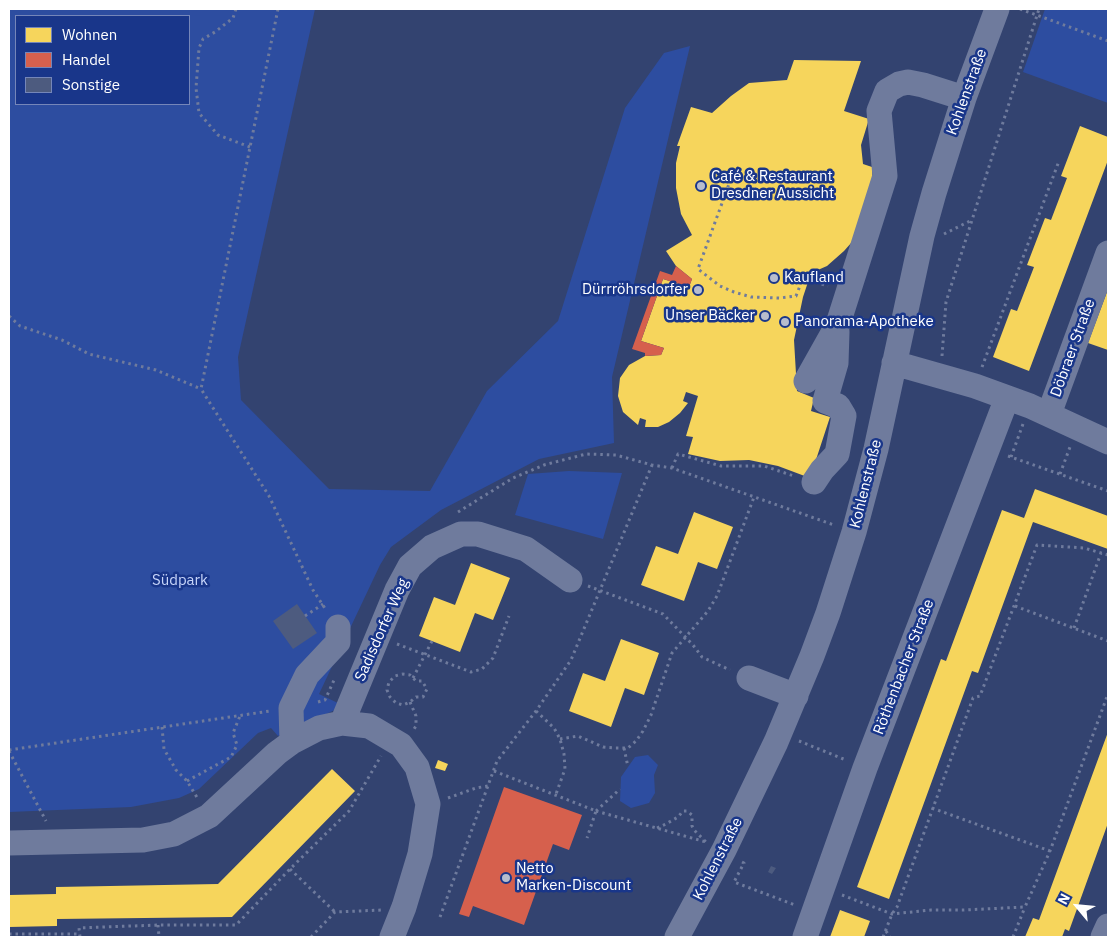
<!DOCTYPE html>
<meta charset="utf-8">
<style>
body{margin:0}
#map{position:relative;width:1117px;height:946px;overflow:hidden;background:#334370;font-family:"IBM Plex Sans",sans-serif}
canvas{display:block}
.frame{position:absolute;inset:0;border:10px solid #fff;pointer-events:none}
.legend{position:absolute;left:15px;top:15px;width:175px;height:90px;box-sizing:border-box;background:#19368a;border:1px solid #7586b9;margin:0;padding:6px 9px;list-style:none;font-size:15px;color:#fff}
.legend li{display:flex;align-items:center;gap:10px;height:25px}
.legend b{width:25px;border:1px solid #7586b9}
.north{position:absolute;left:1052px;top:881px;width:50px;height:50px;-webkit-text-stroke:4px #19368a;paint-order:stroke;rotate:298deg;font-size:14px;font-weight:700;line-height:20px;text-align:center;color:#fff}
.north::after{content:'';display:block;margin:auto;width:18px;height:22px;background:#fff;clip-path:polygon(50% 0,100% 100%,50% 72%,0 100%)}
</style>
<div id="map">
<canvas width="1117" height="946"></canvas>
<div class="frame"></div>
<ul class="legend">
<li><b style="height:14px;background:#f6d55c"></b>Wohnen</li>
<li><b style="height:14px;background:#d6604d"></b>Handel</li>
<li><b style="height:14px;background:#4d5b7f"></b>Sonstige</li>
</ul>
<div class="north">N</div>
</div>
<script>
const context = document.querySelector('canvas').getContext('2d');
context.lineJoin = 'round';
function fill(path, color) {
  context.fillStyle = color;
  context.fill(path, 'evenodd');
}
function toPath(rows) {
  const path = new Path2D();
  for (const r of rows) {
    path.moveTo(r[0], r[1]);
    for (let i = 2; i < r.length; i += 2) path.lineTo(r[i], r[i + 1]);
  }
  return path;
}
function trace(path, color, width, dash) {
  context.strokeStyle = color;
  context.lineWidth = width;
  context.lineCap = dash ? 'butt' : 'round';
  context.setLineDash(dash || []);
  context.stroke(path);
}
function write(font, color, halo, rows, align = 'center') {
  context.font = font + ' "IBM Plex Sans",sans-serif';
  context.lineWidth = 5;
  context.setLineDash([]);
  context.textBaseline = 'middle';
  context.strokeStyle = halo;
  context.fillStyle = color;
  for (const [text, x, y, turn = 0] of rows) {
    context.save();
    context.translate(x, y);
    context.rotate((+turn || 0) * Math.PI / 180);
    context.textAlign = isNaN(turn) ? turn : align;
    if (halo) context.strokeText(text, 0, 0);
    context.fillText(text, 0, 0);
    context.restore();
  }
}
const green = toPath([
 [9,9,315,9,238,357,241,400,329,489,430,491,487,391,558,321,625,108,664,53,690,46,612,377,614,443,539,459,441,510,391,547,380,565,319,694,340,704,337,709,278,736,271,728,258,733,199,789,179,798,131,807,9,812],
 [16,16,189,16,189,104,16,104],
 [1045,9,1108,9,1108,103,1023,72],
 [569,471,622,473,603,539,515,515,528,474],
 [648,755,658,765,654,775,655,793,649,803,631,808,620,801,621,777,635,757]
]);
const homes = toPath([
 [794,60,861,61,844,111,869,119,861,145,863,164,872,167,873,190,859,234,844,251,827,266,811,273,803,297,794,340,797,391,814,398,811,411,830,417,810,478,778,466,749,460,720,461,688,454,693,437,686,436,698,396,686,392,683,401,688,403,680,413,669,422,658,427,645,427,646,420,640,418,638,425,623,412,618,396,620,378,629,365,645,356,661,355,664,348,641,341,663,279,689,287,692,279,676,266,666,251,692,235,681,214,676,188,676,163,680,146,677,146,691,107,712,113,731,96,749,83,787,80],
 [1080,126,1108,137,1108,160,1029,371,993,357,1011,309,1017,311,1034,267,1027,265,1045,218,1051,220,1067,178,1061,176],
 [1107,292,1108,292,1108,350,1088,343],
 [1035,489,1108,516,1108,549,1033,522,978,673,972,671,889,899,857,887,941,659,946,661,1002,510,1024,518],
 [694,512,733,527,717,569,698,562,684,601,641,585,656,546,678,554],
 [471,563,510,578,493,620,475,613,460,652,419,636,434,597,455,605],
 [621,639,659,653,644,695,625,688,611,727,569,711,583,673,605,681],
 [1108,732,1108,823,1069,931,1065,929,1062,937,1025,937,1033,918,1039,920],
 [438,760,448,764,445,771,435,768],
 [332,769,355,791,232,917,57,919,57,926,9,927,9,895,56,894,56,887,218,884],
 [840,910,870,921,864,937,830,937]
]);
const shops = toPath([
 [676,266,692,279,689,287,663,279,641,341,664,348,661,355,645,356,645,353,632,349,660,271,672,275],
 [504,787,582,815,569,850,553,844,524,925,473,906,469,917,459,914]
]);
const building = toPath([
 [297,604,317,633,293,649,273,621],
 [771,866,776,868,772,874,768,872]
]);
const path = toPath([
 [236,9,233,18,215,32,203,39,199,48,196,88,199,113,218,135,250,147],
 [278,9,201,389,269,496,313,590,326,610],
 [1020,9,1108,41],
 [733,173,698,269,720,286,734,292,751,297,780,298,796,296,803,278,828,286],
 [944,234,972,220],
 [9,316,20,326,62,340,89,354,156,370,201,389],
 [861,318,881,326],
 [942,356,946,302,1039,9],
 [982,367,1059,161],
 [1008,456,1108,491],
 [1011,457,1023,424],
 [672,468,678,454,721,466,764,466,794,476],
 [1060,474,1070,447],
 [458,512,513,478,544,465,586,454,616,455,652,465,672,468,834,525],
 [588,586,663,614,693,645,702,657,730,670],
 [1015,606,1108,641],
 [305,616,323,604],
 [1074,628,1101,553],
 [397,644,471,672,482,669,493,658,509,616],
 [402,674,410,675,416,681,422,681,427,689,423,697,416,697,410,702,403,705,396,703,390,697,387,690,389,682,395,676,402,674],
 [413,678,432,641],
 [318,702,325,700,335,678],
 [410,702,416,716,416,726,414,729],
 [536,711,554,728,560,739,564,754,565,769,556,794],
 [162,727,164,749,176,770,187,781,198,799],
 [560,739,578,736,603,747,615,748,628,748,636,741,643,731,651,715,672,653,708,611,717,596,754,497],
 [799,741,846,760],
 [624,748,628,767],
 [9,750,270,711],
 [9,751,46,821],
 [494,771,596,811,587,838],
 [187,781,231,757,237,745,233,733,240,716],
 [448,798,476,788,488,786],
 [932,808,1050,851],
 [596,811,706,842],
 [596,811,620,789],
 [657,828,666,824,678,817,683,811,687,811,692,815,692,826,694,830,706,842],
 [742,862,744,863,734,882,795,905],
 [290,869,335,912],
 [842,895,892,914,931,910,964,910,1025,907,1050,851,1108,694],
 [440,917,497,761,536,711,571,660,652,465],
 [158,925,159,937],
 [886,931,890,937],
 [9,934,79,934],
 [80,937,79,928,158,925,236,925,290,869,349,811,381,756],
 [311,937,335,912,382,910],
 [883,937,892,914,897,907,973,698,980,696,1037,545,1084,548,1108,555],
 [1013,937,1025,907]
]);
const minor = toPath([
 [894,363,975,386,1030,406,1108,442],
 [806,381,838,324,885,176,879,111,887,91,899,84,908,82,923,85,964,98],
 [1049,414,1108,253],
 [814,482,822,470,837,454,844,416,838,406,825,401,836,363,837,332],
 [749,678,796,696],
 [342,723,397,590,410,566,432,547,461,534,478,534,526,549,570,580],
 [292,742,291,708,307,675,338,642,338,627],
 [9,843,143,840,174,834,209,816,277,753,292,742,319,728,342,723,369,726,401,745,417,767,428,804,420,854,404,907,392,937],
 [677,937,724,850,776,742,812,656,828,613,854,532,876,449,922,236,934,193,964,98,997,9],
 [805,937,865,768,1007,398],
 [1103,937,1108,926]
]);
const markers = [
 [701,186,5,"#b8bdcd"],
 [774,278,5,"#b8bdcd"],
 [698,290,5,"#b8bdcd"],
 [765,316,5,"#b8bdcd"],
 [785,322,5,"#b8bdcd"],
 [506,878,5,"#b8bdcd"]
];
const streetNames = [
 ["Kohlenstraße",967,92,-70],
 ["Döbraer Straße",1073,348,-70],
 ["Kohlenstraße",866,484,-76],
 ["Sadisdorfer Weg",382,630,-66],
 ["Röthenbacher Straße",904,667,-69],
 ["Kohlenstraße",718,859,-63]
];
const poiNames = [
 ["Café & Restaurant",711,177],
 ["Dresdner Aussicht",711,194],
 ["Kaufland",784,278],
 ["Dürrröhrsdorfer",688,290,"right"],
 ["Unser Bäcker",755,316,"right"],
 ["Panorama-Apotheke",795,322],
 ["Netto",516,869],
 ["Marken-Discount",516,886]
];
const parkNames = [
 ["Südpark",180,581]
];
fill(green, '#2d4da0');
fill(homes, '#f6d55c');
fill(shops, '#d6604d');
fill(building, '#4d5b7f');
trace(path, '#6f7b9d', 3, [2.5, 4]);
trace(minor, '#6f7b9d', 25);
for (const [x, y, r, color] of markers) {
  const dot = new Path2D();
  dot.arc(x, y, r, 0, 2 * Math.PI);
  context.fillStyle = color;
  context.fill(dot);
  trace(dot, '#19368a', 2);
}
write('15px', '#fff', '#19368a', streetNames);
write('15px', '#fff', '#19368a', poiNames, 'left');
write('15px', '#c8d6fa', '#19368a', parkNames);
</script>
